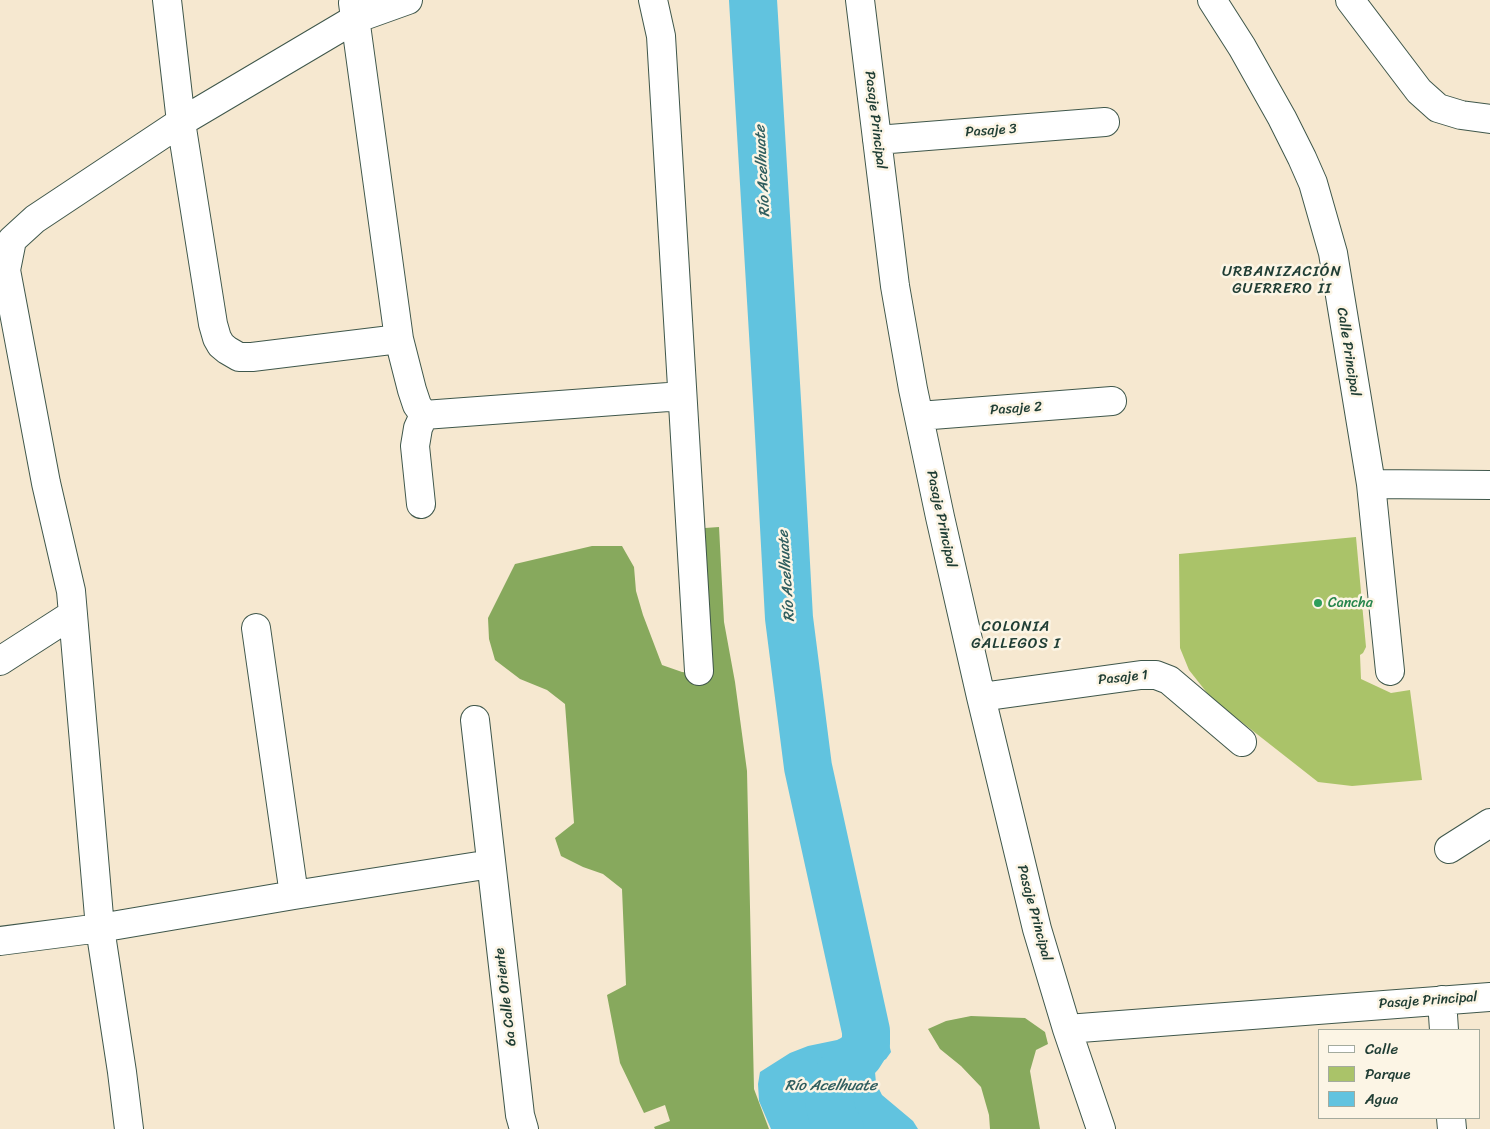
<!DOCTYPE html>
<meta charset="utf-8">
<style>
body{margin:0}
#map{position:relative;width:1490px;height:1129px;overflow:hidden;background:#f6e8d0;font-family:Sriracha,sans-serif}
canvas{display:block}
.legend{position:absolute;left:1318px;top:1029px;width:162px;height:90px;box-sizing:border-box;background:#fcf5e5;border:1px solid #a4ab9e;margin:0;padding:6px 9px;list-style:none;font-size:15px;color:#1f3d34}
.legend li{display:flex;align-items:center;gap:10px;height:25px}
.legend b{width:25px;border:1px solid #a4ab9e}
</style>
<div id="map">
<canvas width="1490" height="1129"></canvas>
<ul class="legend">
<li><b style="height:6px;background:#fff"></b>Calle</li>
<li><b style="height:14px;background:#aac369"></b>Parque</li>
<li><b style="height:14px;background:#61c3df"></b>Agua</li>
</ul>
</div>
<script>
const context = document.querySelector('canvas').getContext('2d');
context.lineJoin = 'round';
function fill(path, color) {
  context.fillStyle = color;
  context.fill(path, 'evenodd');
}
function toPath(rows) {
  const path = new Path2D();
  for (const r of rows) {
    path.moveTo(r[0], r[1]);
    for (let i = 2; i < r.length; i += 2) path.lineTo(r[i], r[i + 1]);
  }
  return path;
}
function trace(path, color, width, dash) {
  context.strokeStyle = color;
  context.lineWidth = width;
  context.lineCap = dash ? 'butt' : 'round';
  context.setLineDash(dash || []);
  context.stroke(path);
}
function write(font, color, halo, rows, align = 'center') {
  context.font = font + ' Sriracha,sans-serif';
  context.lineWidth = 5;
  context.setLineDash([]);
  context.textBaseline = 'middle';
  context.strokeStyle = halo;
  context.fillStyle = color;
  for (const [text, x, y, turn = 0] of rows) {
    context.save();
    context.translate(x, y);
    context.rotate((+turn || 0) * Math.PI / 180);
    context.textAlign = isNaN(turn) ? turn : align;
    if (halo) context.strokeText(text, 0, 0);
    context.fillText(text, 0, 0);
    context.restore();
  }
}
const green = toPath([
 [1356,537,1366,647,1363,653,1360,655,1361,679,1391,693,1410,690,1422,780,1352,786,1318,782,1225,709,1208,694,1189,670,1180,648,1179,554]
]);
const forest = toPath([
 [719,527,724,622,735,682,747,771,754,1089,769,1129,655,1129,654,1127,670,1121,665,1105,644,1113,620,1063,607,995,626,985,622,889,603,874,583,867,561,856,555,838,574,823,565,704,547,690,520,679,495,660,489,639,488,618,515,564,592,546,622,546,634,567,636,591,643,615,662,665,682,672,710,675,705,528],
 [971,1016,1025,1018,1045,1032,1048,1044,1036,1050,1030,1071,1040,1129,990,1129,989,1115,981,1087,961,1066,940,1049,928,1029,946,1021]
]);
const water = toPath([
 [859,996,889,1044,891,1052,886,1059,877,1064,875,1072,876,1083,882,1095,913,1121,918,1129,771,1129,759,1101,758,1084,760,1072,790,1053,808,1046,837,1040,849,1034,853,1025]
]);
const river = toPath([
 [753,0,778,417,789,618,808,767,866,1031,866,1044,859,1055,841,1072,830,1087,829,1101,833,1118,840,1129]
]);
const minor = toPath([
 [167,0,181,122,213,324,217,338,221,345,227,350,239,357,252,357,399,339],
 [653,0,661,36,699,671],
 [860,0,895,286,913,389,940,517,981,697,1037,929,1067,1029,1101,1129],
 [1212,0,1242,47,1282,118,1302,158,1313,183,1333,253,1371,484,1390,671],
 [1350,0,1419,91,1438,108,1461,115,1490,119],
 [353,3,399,339,412,390,417,405,424,415,418,428,415,446,421,504],
 [877,140,1105,122],
 [424,415,682,396],
 [919,416,1112,401],
 [1371,484,1490,485],
 [256,628,294,895],
 [0,661,73,614],
 [981,697,1141,675,1156,675,1169,680,1242,742],
 [475,720,520,1115,524,1129],
 [1449,849,1490,823],
 [0,941,100,928,294,895,491,864],
 [1442,1000,1444,1030],
 [1067,1029,1490,997],
 [1451,1118,1452,1129],
 [129,1129,122,1072,100,928,71,591,46,483,6,270,12,240,35,219,181,122,355,19,408,0]
]);
const markers = [
 [1318,603,5,"#2e9e5b"]
];
const streetNames = [
 ["Pasaje Principal",875,120,83],
 ["Pasaje 3",991,131,-4],
 ["Calle Principal",1348,352,81],
 ["Pasaje 2",1016,409,-4],
 ["Pasaje Principal",941,519,78],
 ["Pasaje 1",1123,678,-6],
 ["Pasaje Principal",1034,913,75],
 ["6a Calle Oriente",506,997,-97],
 ["Pasaje Principal",1428,1001,-4]
];
const leisureNames = [
 ["Cancha",1328,603]
];
const waterNames = [
 ["Río Acelhuate",763,171,-93],
 ["Río Acelhuate",787,576,-94],
 ["Río Acelhuate",831,1086]
];
const neighbourhoodNames = [
 ["URBANIZACIÓN",1282,272],
 ["GUERRERO II",1282,289],
 ["COLONIA",1016,627],
 ["GALLEGOS I",1016,644]
];
fill(green, '#aac369');
fill(forest, '#87a95d');
fill(water, '#61c3df');
trace(river, '#61c3df', 48);
trace(minor, '#3f574b', 30);
trace(minor, '#fff', 28);
for (const [x, y, r, color] of markers) {
  const dot = new Path2D();
  dot.arc(x, y, r, 0, 2 * Math.PI);
  context.fillStyle = color;
  context.fill(dot);
  trace(dot, '#fcf5e5', 2);
}
write('14px', '#1f3d34', '#fcf5e5', streetNames);
write('14px', '#27864d', '#fcf5e5', leisureNames, 'left');
write('italic 15px', '#305e5f', '#fcf5e5', waterNames);
context.letterSpacing = '1px';
write('15px', '#1f3d34', '#fcf5e5', neighbourhoodNames);
context.letterSpacing = '0px';
</script>
